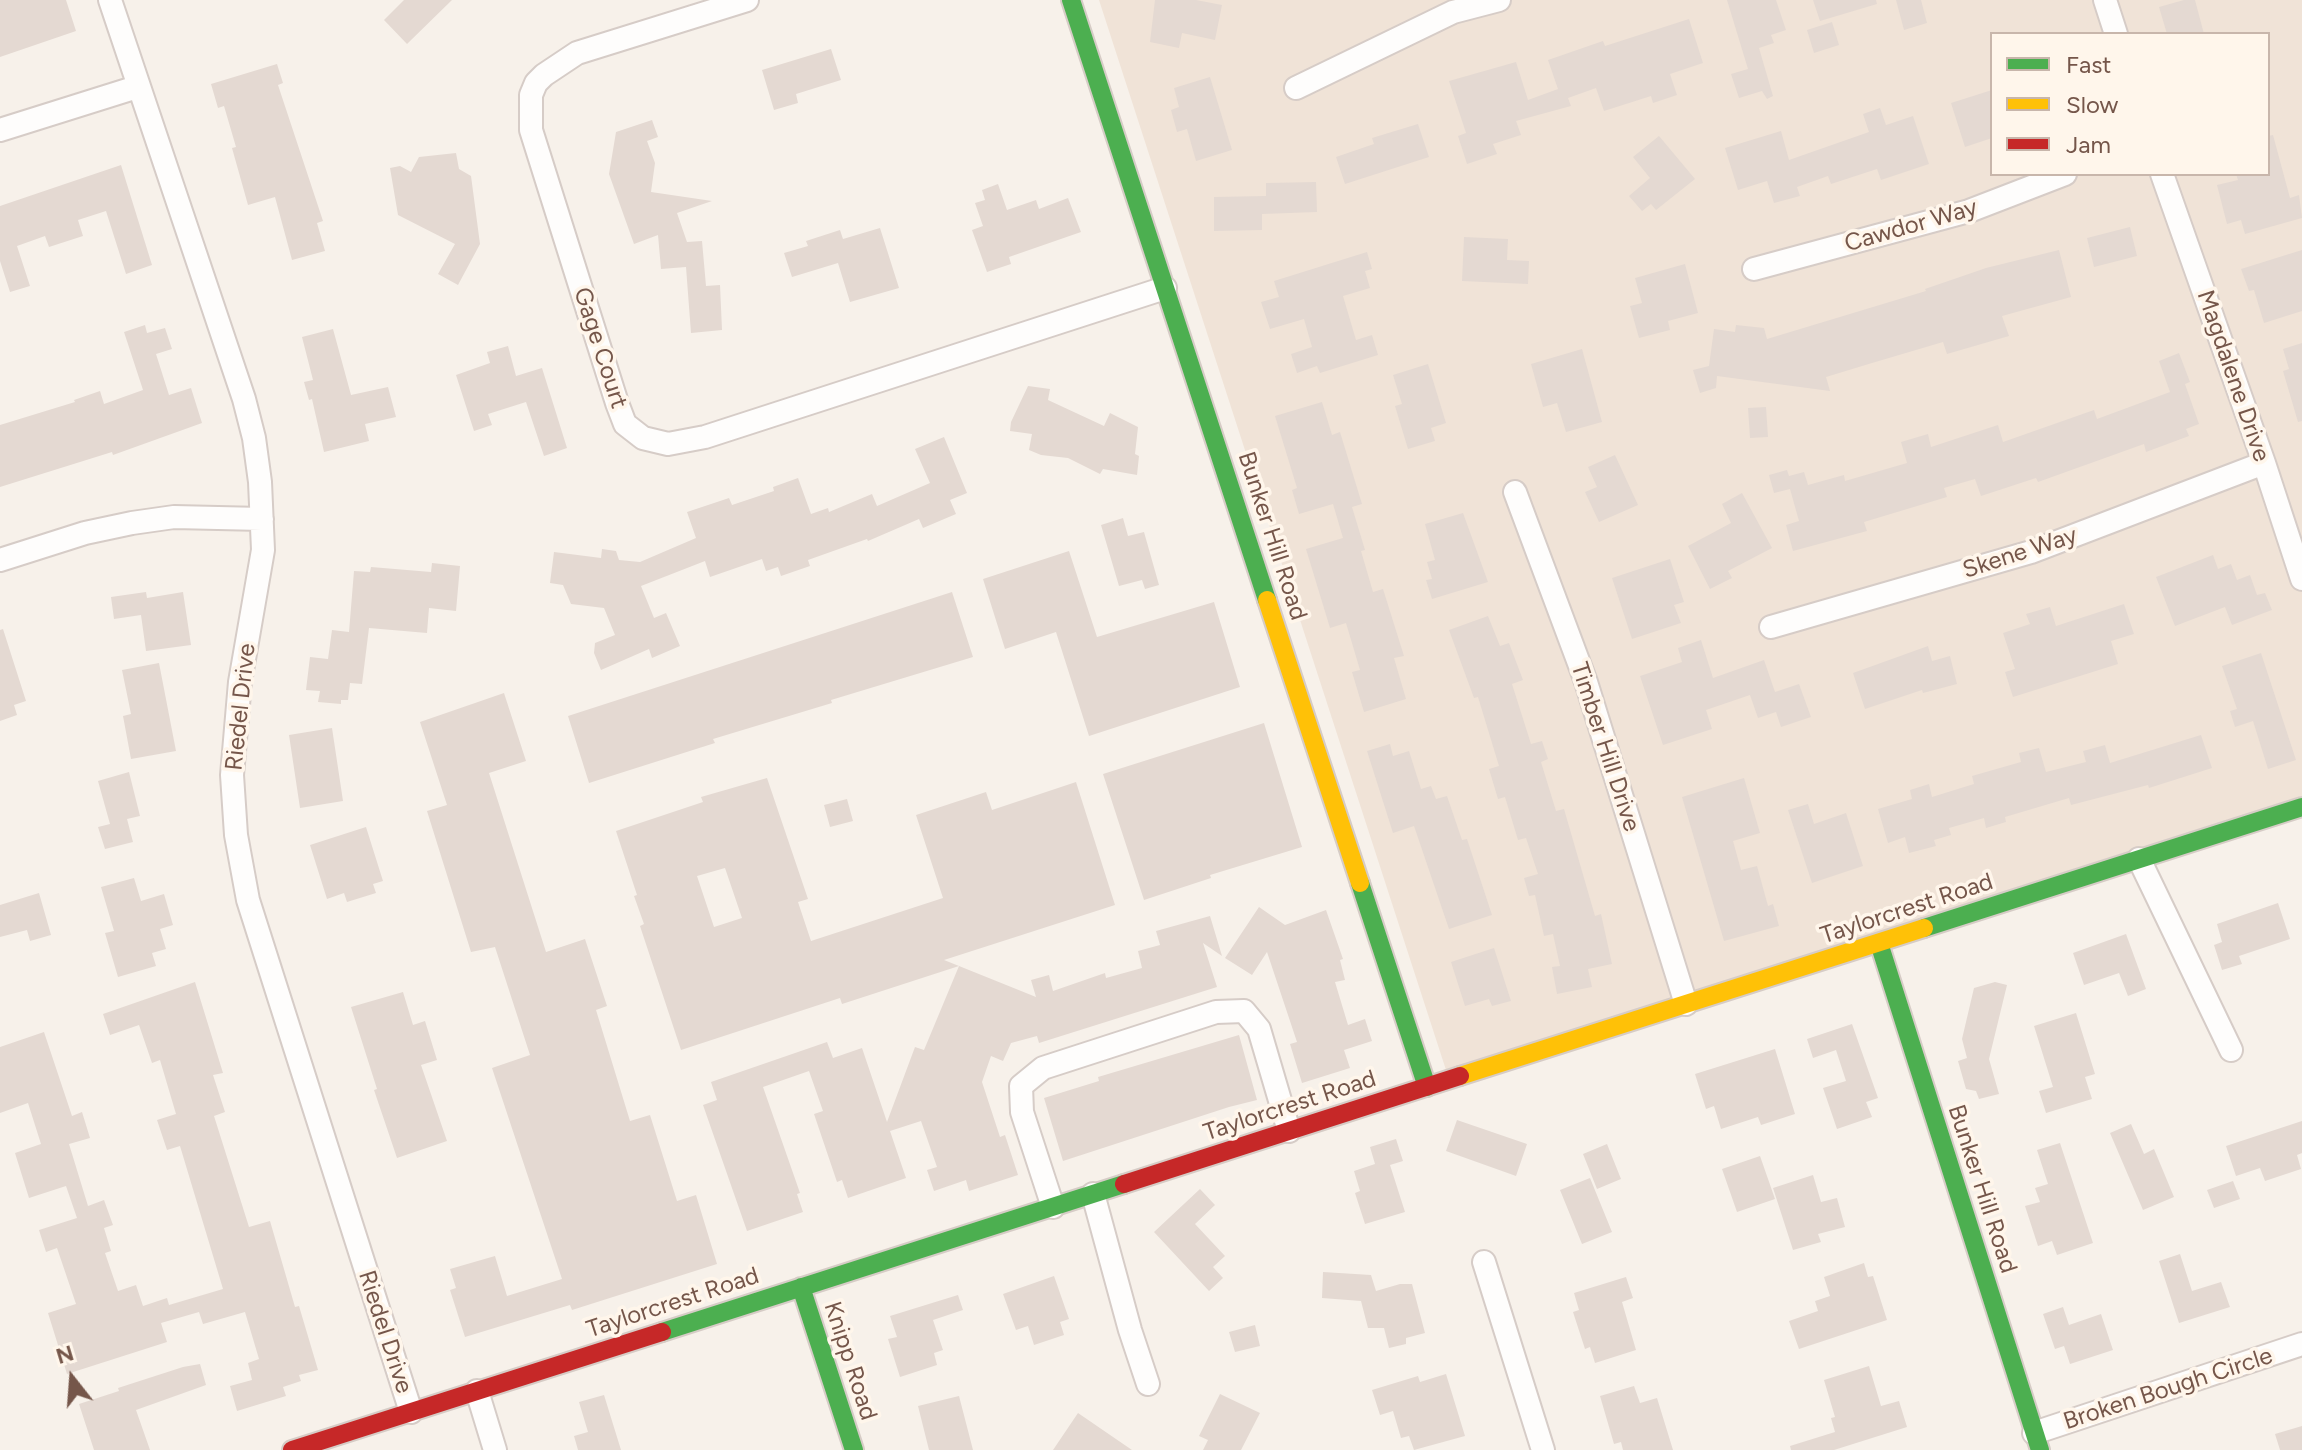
<!DOCTYPE html>
<style>
body{margin:0}
#map{position:relative;width:2302px;height:1450px;overflow:hidden;background:#f7f1ea;font-family:Figtree,sans-serif}
canvas{display:block}
.legend{position:absolute;left:1990px;top:32px;width:280px;height:144px;box-sizing:border-box;background:#fff6eb;border:2px solid #c8b6ab;margin:0;padding:10px 14px;list-style:none;font-size:24px;color:#75564a}
.legend li{display:flex;align-items:center;gap:16px;height:40px}
.legend b{width:40px;border:2px solid #c8b6ab}
.north{position:absolute;left:32px;top:1338px;width:80px;height:80px;-webkit-text-stroke:6px #fff6eb;paint-order:stroke;rotate:343deg;font-size:22px;font-weight:700;line-height:32px;text-align:center;color:#75564a}
.north::after{content:'';display:block;margin:auto;width:28px;height:36px;background:#75564a;clip-path:polygon(50% 0,100% 100%,50% 72%,0 100%)}
</style>
<div id="map">
<canvas width="2302" height="1450"></canvas>
<ul class="legend">
<li><b style="height:10px;background:#4caf50"></b>Fast</li>
<li><b style="height:10px;background:#ffc107"></b>Slow</li>
<li><b style="height:10px;background:#c62828"></b>Jam</li>
</ul>
<div class="north">N</div>
</div>
<script>
const context = document.querySelector('canvas').getContext('2d');
context.lineJoin = 'round';
function fill(path, color) {
  context.fillStyle = color;
  context.fill(path, 'evenodd');
}
function toPath(rows) {
  const path = new Path2D();
  for (const r of rows) {
    path.moveTo(r[0], r[1]);
    for (let i = 2; i < r.length; i += 2) path.lineTo(r[i], r[i + 1]);
  }
  return path;
}
function trace(path, color, width, dash) {
  context.strokeStyle = color;
  context.lineWidth = width;
  context.lineCap = dash ? 'butt' : 'round';
  context.setLineDash(dash || []);
  context.stroke(path);
}
function write(font, color, halo, rows, align = 'center') {
  context.font = font + ' Figtree,sans-serif';
  context.lineWidth = 7;
  context.setLineDash([]);
  context.textBaseline = 'middle';
  context.strokeStyle = halo;
  context.fillStyle = color;
  for (const [text, x, y, turn = 0] of rows) {
    context.save();
    context.translate(x, y);
    context.rotate((+turn || 0) * Math.PI / 180);
    context.textAlign = isNaN(turn) ? turn : align;
    if (halo) context.strokeText(text, 0, 0);
    context.fillText(text, 0, 0);
    context.restore();
  }
}
const residential = toPath([
 [1099,0,2302,0,2302,796,1446,1070],
 [1992,34,2268,34,2268,174,1992,174]
]);
const building = toPath([
 [0,0,66,0,76,31,0,57],
 [404,0,452,0,407,44,384,20],
 [1155,0,1196,0,1222,5,1215,40,1182,33,1179,48,1150,42],
 [1727,0,1776,0,1786,30,1771,35,1774,43,1759,48,1773,96,1767,99,1762,91,1739,98,1731,74,1748,69],
 [1813,0,1876,0,1877,4,1820,21],
 [1896,0,1921,0,1927,23,1904,30],
 [2184,0,2195,0,2204,34,2167,34,2159,7],
 [1689,19,1703,63,1670,74,1677,95,1653,103,1651,96,1604,111,1596,88,1568,98,1571,106,1516,121,1521,135,1493,144,1497,154,1467,164,1458,136,1466,133,1449,81,1516,62,1528,100,1558,89,1548,60,1603,41,1605,46],
 [1832,22,1839,45,1814,53,1807,30],
 [831,49,841,80,796,94,798,103,774,110,762,70],
 [277,64,283,83,278,85,323,221,317,223,325,251,292,260,275,197,248,205,232,148,236,147,224,106,218,108,211,84],
 [1210,77,1232,150,1196,161,1187,129,1177,132,1171,110,1179,107,1174,88],
 [1992,90,1992,138,1965,147,1951,103],
 [1880,108,1886,125,1913,116,1929,164,1881,180,1877,169,1831,184,1828,176,1797,187,1800,196,1774,203,1767,181,1738,190,1725,148,1781,131,1789,160,1869,132,1863,114],
 [652,120,658,137,647,141,655,163,651,192,712,201,677,213,687,242,702,241,706,286,720,285,722,330,691,333,686,267,661,269,658,235,634,244,609,174,616,132],
 [1418,124,1429,157,1345,184,1336,157,1374,144,1372,138],
 [2273,135,2290,198,2299,195,2302,218,2245,234,2241,220,2227,224,2217,185,2238,180,2236,174,2268,174,2268,136],
 [1659,136,1695,179,1656,210,1651,204,1642,211,1629,196,1650,178,1633,157],
 [456,153,459,169,471,176,480,244,458,285,438,274,455,244,398,215,390,168,400,166,411,172,419,157],
 [121,165,152,265,126,274,106,211,78,220,83,236,49,247,45,236,17,246,30,286,10,292,0,261,0,206],
 [1316,182,1317,212,1262,214,1262,230,1214,231,1214,197,1266,196,1266,183],
 [998,184,1007,210,1036,200,1039,209,1068,198,1081,232,1009,257,1011,264,987,272,972,230,983,226,975,203,985,200,982,190],
 [2130,227,2137,256,2094,267,2087,238],
 [880,228,899,288,850,302,838,263,792,277,784,253,808,246,806,241,840,230,843,239],
 [1464,237,1508,239,1507,260,1529,261,1528,284,1462,281],
 [2059,250,2071,297,2002,316,2009,336,1947,354,1943,342,1872,363,1826,377,1830,391,1717,376,1716,388,1700,393,1693,370,1709,366,1714,329,1735,332,1736,325,1764,328,1767,339,1926,291,1925,289,1986,268],
 [2302,250,2302,311,2264,323,2254,290,2249,291,2241,269],
 [1367,252,1372,269,1365,271,1370,288,1343,296,1356,340,1372,335,1378,355,1320,373,1317,366,1297,373,1291,354,1312,347,1304,319,1270,329,1261,302,1279,297,1274,281],
 [1685,264,1698,313,1668,321,1670,330,1639,338,1630,306,1642,303,1635,278],
 [145,325,147,333,165,328,172,349,156,354,169,395,191,388,202,423,113,455,112,452,0,487,0,425,75,402,74,400,100,391,104,404,143,390,124,332],
 [333,329,351,395,388,387,396,417,365,424,369,441,324,452,312,399,309,400,304,382,313,380,302,337],
 [2302,343,2302,421,2298,422,2283,371,2289,369,2283,349],
 [508,346,516,376,542,368,567,448,544,456,526,402,488,414,492,425,474,431,456,375,490,363,487,352],
 [1582,349,1602,422,1566,432,1557,403,1543,407,1531,364],
 [2179,353,2190,382,2185,384,2199,424,2186,429,2189,436,2146,452,2144,444,2038,482,2036,478,1981,496,1975,479,1944,488,1947,497,1864,522,1867,531,1793,551,1786,525,1799,521,1790,489,1774,493,1769,475,1787,470,1789,476,1804,472,1808,485,1844,475,1845,481,1907,463,1901,442,1928,434,1931,447,1998,425,2003,442,2094,410,2097,419,2170,392,2159,361],
 [1428,364,1446,423,1431,428,1435,441,1408,449,1395,406,1402,404,1393,375],
 [1028,386,1050,389,1048,400,1104,426,1110,413,1138,427,1135,454,1139,456,1137,475,1103,469,1100,474,1068,458,1041,455,1029,450,1032,434,1010,431,1011,422],
 [1322,402,1332,435,1340,432,1362,504,1352,507,1365,550,1361,551,1373,592,1383,589,1404,656,1394,658,1406,699,1364,712,1352,672,1360,670,1346,623,1330,628,1306,549,1343,538,1333,504,1299,514,1292,490,1297,488,1275,416],
 [1766,407,1768,437,1750,438,1748,408],
 [944,437,967,493,950,500,956,514,923,528,919,519,868,541,867,539,808,560,810,566,781,576,778,567,766,571,762,559,710,577,705,561,641,586,654,618,666,613,680,646,652,658,649,649,601,670,594,653,595,643,615,635,604,608,571,604,563,585,550,583,554,552,601,558,602,549,616,551,619,560,640,562,696,538,687,512,729,498,732,505,774,491,773,487,798,478,811,514,828,508,829,512,872,494,877,506,930,483,915,449],
 [1615,455,1638,505,1599,522,1585,492,1597,487,1588,467],
 [1742,493,1772,548,1728,571,1732,578,1710,589,1688,546,1731,523,1722,504],
 [1463,513,1488,582,1432,599,1426,580,1432,579,1427,562,1435,560,1425,524],
 [1123,518,1128,536,1144,532,1159,585,1145,589,1142,580,1119,586,1101,525],
 [1069,551,1097,637,1214,602,1240,687,1089,736,1056,632,1005,649,983,579],
 [2213,555,2218,569,2231,564,2237,580,2250,575,2257,595,2265,593,2272,610,2232,625,2225,607,2175,626,2156,577],
 [1670,559,1684,602,1674,605,1681,623,1632,639,1612,578],
 [432,563,460,566,456,611,429,608,427,633,369,628,362,684,350,683,348,700,341,700,341,704,318,702,320,691,306,690,310,657,328,659,332,630,349,632,354,571,370,572,371,567,431,572],
 [146,592,147,598,183,592,191,645,146,651,141,615,114,619,111,597],
 [952,592,973,657,831,700,832,703,713,739,715,743,589,783,568,716],
 [2124,604,2134,634,2111,641,2118,664,2013,697,2005,672,2015,669,2003,633,2030,624,2026,614,2050,607,2056,626],
 [1488,616,1500,646,1509,643,1523,680,1512,684,1531,744,1542,741,1548,759,1541,762,1556,811,1564,809,1595,916,1601,914,1612,964,1588,969,1592,987,1557,994,1552,967,1560,966,1553,934,1544,936,1535,895,1529,896,1524,878,1538,874,1526,838,1518,840,1505,797,1498,799,1489,769,1499,766,1478,697,1474,698,1449,630],
 [3,629,26,701,14,705,17,715,0,721,0,630],
 [1701,640,1713,678,1764,660,1775,692,1799,684,1811,717,1781,727,1776,712,1758,718,1750,695,1706,710,1712,729,1663,745,1640,676,1682,662,1678,648],
 [1928,646,1932,661,1950,656,1957,684,1923,693,1922,690,1865,709,1853,673],
 [2261,653,2296,760,2268,769,2253,721,2235,727,2230,711,2237,709,2222,666],
 [159,663,176,751,131,759,123,716,131,714,122,670],
 [504,693,526,761,489,773,546,952,585,939,607,1006,596,1010,630,1121,650,1115,677,1201,696,1195,717,1264,572,1310,570,1305,465,1337,450,1290,456,1288,450,1269,495,1256,507,1296,562,1279,492,1068,530,1055,495,947,471,952,427,811,447,805,420,722],
 [1264,723,1302,847,1210,875,1211,878,1144,900,1103,774],
 [332,728,343,801,300,808,289,735],
 [2201,735,2212,768,2149,788,2148,785,2071,805,2069,798,2005,817,2006,822,1986,828,1984,818,1949,828,1951,835,1934,840,1936,846,1909,853,1905,837,1888,843,1878,809,1912,799,1910,790,1929,784,1932,797,1974,784,1972,776,2021,762,2019,753,2039,748,2046,772,2086,762,2083,751,2105,745,2110,763],
 [1390,744,1393,756,1409,751,1421,789,1431,786,1436,799,1447,796,1462,840,1467,839,1492,915,1449,929,1414,826,1393,833,1367,751],
 [129,772,140,816,127,819,133,842,105,849,98,827,110,824,98,781],
 [767,778,808,899,798,902,811,941,943,898,916,815,986,792,992,810,1076,782,1115,905,944,960,959,966,842,1004,840,998,681,1050,640,926,644,924,634,896,637,895,616,831,703,802,701,797],
 [725,868,742,918,714,927,697,876],
 [1744,778,1760,833,1733,841,1741,870,1757,866,1768,906,1773,904,1779,926,1724,941,1682,797],
 [847,799,853,821,830,827,824,805],
 [1808,804,1814,824,1846,813,1863,866,1812,883,1788,810],
 [366,827,383,881,373,884,376,893,347,902,344,893,327,899,310,845],
 [134,878,141,901,164,894,173,925,160,929,166,949,152,953,156,966,118,977,105,933,114,931,101,887],
 [39,893,51,935,30,941,27,930,0,937,0,905],
 [2278,903,2290,939,2239,956,2242,964,2222,970,2214,945,2222,942,2217,924],
 [1259,907,1285,925,1326,910,1343,959,1340,960,1345,980,1335,982,1348,1025,1365,1019,1372,1041,1344,1050,1350,1068,1302,1083,1290,1044,1297,1042,1267,952,1252,975,1225,958],
 [1210,916,1222,956,1203,943,1217,987,1039,1043,1037,1036,1011,1043,1003,1061,991,1056,982,1082,1000,1137,1005,1135,1018,1175,969,1191,966,1180,934,1191,927,1170,937,1167,921,1121,890,1131,906,1178,848,1198,842,1180,837,1182,814,1114,823,1111,809,1071,763,1087,800,1193,797,1194,803,1212,747,1231,703,1105,717,1100,711,1082,827,1042,833,1058,862,1048,887,1122,915,1047,924,1050,959,966,1036,997,1031,980,1049,975,1053,991,1105,973,1106,978,1142,968,1138,951,1160,945,1156,931],
 [2126,934,2146,989,2128,996,2119,973,2084,985,2073,953],
 [1494,948,1511,1001,1492,1006,1489,999,1465,1006,1451,962],
 [195,982,223,1073,213,1075,225,1112,214,1116,249,1227,270,1221,295,1307,299,1306,318,1370,299,1375,301,1381,283,1387,286,1396,237,1411,230,1386,252,1380,248,1363,259,1359,245,1312,203,1324,199,1312,161,1323,167,1342,67,1374,48,1313,76,1304,57,1248,46,1252,39,1230,77,1218,66,1186,29,1198,15,1153,41,1144,28,1103,0,1113,0,1047,44,1032,72,1116,82,1112,90,1138,69,1144,88,1206,104,1200,113,1225,104,1228,111,1251,105,1253,118,1291,136,1285,143,1306,167,1298,169,1305,223,1289,180,1146,167,1150,157,1120,176,1114,160,1060,152,1063,139,1025,110,1035,103,1014],
 [1995,982,2007,985,1989,1059,1999,1094,1979,1099,1976,1091,1966,1089,1958,1061,1967,1058,1962,1039,1974,988],
 [403,992,413,1025,425,1021,437,1060,421,1065,447,1141,397,1158,374,1090,377,1089,351,1007],
 [2076,1013,2095,1074,2085,1077,2092,1099,2046,1113,2039,1091,2053,1087,2034,1026],
 [1852,1024,1878,1098,1866,1102,1872,1117,1837,1129,1823,1088,1846,1081,1836,1050,1813,1058,1807,1039],
 [1239,1035,1257,1100,1229,1107,1063,1161,1044,1098,1099,1081,1098,1077],
 [1775,1049,1795,1114,1761,1125,1758,1117,1721,1129,1714,1106,1706,1109,1695,1074],
 [1457,1120,1527,1144,1516,1176,1446,1151],
 [2302,1121,2302,1153,2297,1155,2301,1169,2265,1181,2260,1168,2236,1176,2226,1146],
 [2131,1124,2144,1154,2154,1149,2174,1197,2143,1210,2110,1133],
 [1396,1139,1403,1161,1390,1165,1405,1212,1365,1224,1355,1193,1360,1191,1354,1171,1375,1164,1370,1147],
 [2060,1143,2093,1243,2057,1255,2052,1241,2038,1246,2025,1206,2040,1202,2035,1188,2048,1184,2037,1150],
 [1607,1144,1621,1179,1597,1189,1583,1154],
 [1760,1156,1775,1199,1737,1212,1722,1169],
 [1813,1175,1821,1202,1837,1198,1845,1227,1818,1234,1821,1242,1793,1250,1773,1188],
 [1590,1178,1612,1232,1582,1244,1560,1190],
 [2233,1181,2240,1199,2214,1208,2207,1190],
 [1200,1189,1215,1205,1195,1224,1225,1256,1213,1267,1223,1278,1209,1291,1154,1232],
 [2180,1254,2192,1291,2221,1282,2230,1307,2179,1323,2159,1261],
 [1864,1263,1868,1277,1873,1276,1887,1320,1799,1349,1789,1321,1818,1311,1815,1301,1830,1296,1824,1277],
 [1323,1272,1371,1275,1376,1291,1400,1284,1412,1284,1425,1333,1406,1338,1406,1344,1389,1348,1384,1328,1368,1328,1361,1301,1322,1298],
 [1054,1276,1069,1319,1060,1322,1064,1335,1034,1345,1028,1326,1016,1330,1003,1294],
 [1626,1277,1633,1298,1622,1302,1636,1350,1595,1363,1590,1347,1585,1349,1573,1312,1579,1310,1574,1293],
 [958,1295,963,1310,933,1320,943,1350,934,1353,937,1365,900,1377,888,1339,897,1337,890,1316],
 [2063,1307,2069,1325,2101,1314,2113,1350,2070,1364,2064,1346,2055,1349,2043,1314],
 [1255,1325,1260,1346,1235,1352,1229,1332],
 [200,1364,206,1385,136,1410,150,1450,94,1450,79,1404,119,1391,118,1388,183,1367],
 [1869,1366,1881,1406,1899,1401,1907,1427,1834,1450,1791,1450,1790,1446,1835,1432,1831,1418,1835,1417,1824,1380],
 [1446,1374,1465,1436,1414,1450,1409,1436,1401,1438,1393,1411,1380,1415,1372,1390,1418,1376,1420,1382],
 [1634,1386,1640,1403,1657,1398,1673,1450,1623,1450,1621,1442,1614,1444,1600,1396],
 [1220,1394,1260,1413,1241,1450,1203,1450,1208,1440,1199,1436],
 [604,1395,621,1450,578,1450,574,1436,588,1432,579,1402],
 [959,1396,973,1450,929,1450,918,1406],
 [1078,1413,1132,1450,1053,1450],
 [2302,1426,2302,1450,2280,1450,2275,1434]
]);
const street = toPath([
 [110,0,244,399,254,438,260,482,263,550,240,682,232,775,236,835,248,900,411,1412],
 [747,0,577,53,544,75,536,83,531,95,531,130,617,403,625,424,643,438,668,444,705,437,1165,288],
 [2105,0,2116,34],
 [1296,88,1453,12,1499,0],
 [0,130,137,87],
 [2162,174,2264,463,2302,579],
 [1754,269,1969,211,2065,174],
 [1515,492,1586,682,1686,1004],
 [0,560,85,533,132,523,174,517,262,519],
 [1771,627,2031,552,2264,463],
 [2139,859,2231,1050],
 [1093,1194,1130,1330,1148,1384],
 [1053,1207,1022,1112,1021,1086,1043,1068,1216,1012,1244,1011,1259,1029,1289,1131],
 [1484,1262,1543,1450],
 [477,1391,495,1450],
 [2034,1433,2302,1344]
]);
const fast = toPath([
 [1071,0,1267,600],
 [1360,883,1427,1087],
 [1924,928,2302,807],
 [1879,943,2040,1450],
 [801,1287,854,1450],
 [662,1332,1124,1184]
]);
const slow = toPath([
 [1267,600,1360,883],
 [1460,1076,1924,928]
]);
const jam = toPath([
 [1124,1184,1460,1076],
 [292,1450,662,1332]
]);
const streetNames = [
 ["Cawdor Way",1911,226,-16],
 ["Gage Court",600,348,72],
 ["Magdalene Drive",2233,376,71],
 ["Bunker Hill Road",1272,536,72],
 ["Skene Way",2020,553,-18],
 ["Riedel Drive",241,707,-84],
 ["Timber Hill Drive",1605,747,72],
 ["Taylorcrest Road",1907,909,-18],
 ["Taylorcrest Road",1290,1106,-18],
 ["Bunker Hill Road",1982,1189,72],
 ["Taylorcrest Road",673,1303,-18],
 ["Riedel Drive",385,1332,72],
 ["Knipp Road",850,1361,72],
 ["Broken Bough Circle",2168,1389,-18]
];
fill(residential, '#f0e3d7');
fill(building, '#e4d9d2');
trace(street, '#d6ccc7', 26);
trace(fast, '#d6ccc6', 22);
trace(slow, '#d6ccc6', 22);
trace(jam, '#d6ccc6', 22);
trace(street, '#fefdfc', 22);
trace(fast, '#4caf50', 18);
trace(slow, '#ffc107', 18);
trace(jam, '#c62828', 18);
write('24px', '#75564a', '#fff6eb', streetNames);
</script>
